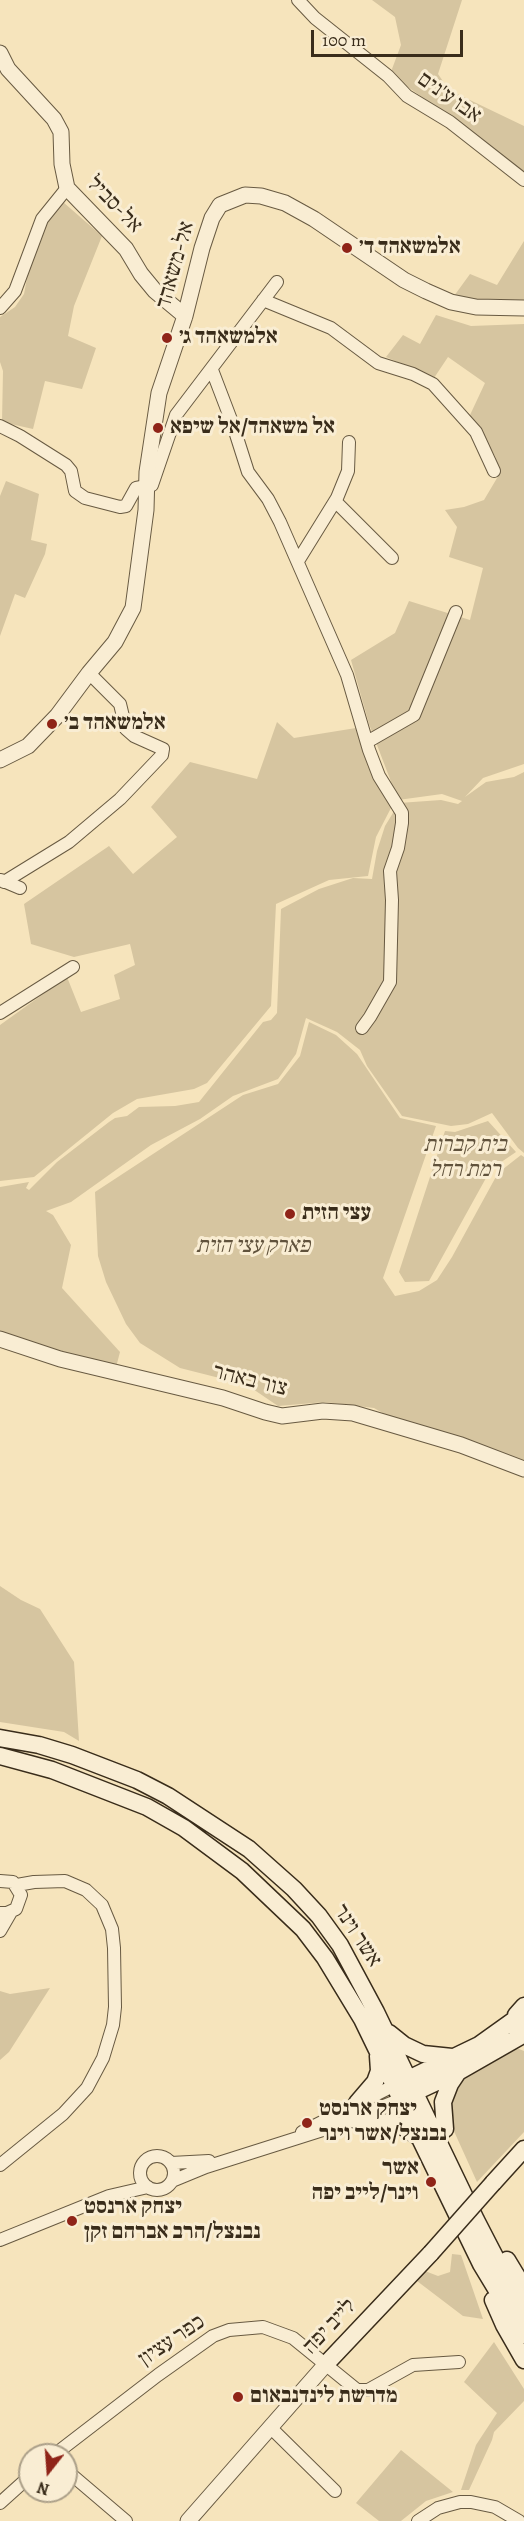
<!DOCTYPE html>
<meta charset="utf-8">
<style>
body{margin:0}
#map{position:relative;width:524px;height:2521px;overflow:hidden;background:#f6e4bc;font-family:Alegreya,serif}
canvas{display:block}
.north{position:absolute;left:18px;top:2443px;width:60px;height:60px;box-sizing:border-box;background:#f9edd3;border:2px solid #aca089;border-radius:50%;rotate:197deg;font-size:16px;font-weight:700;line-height:24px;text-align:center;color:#392c1a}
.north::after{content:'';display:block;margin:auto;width:21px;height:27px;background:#8f2418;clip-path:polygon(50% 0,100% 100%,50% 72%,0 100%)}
.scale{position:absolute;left:311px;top:30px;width:152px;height:27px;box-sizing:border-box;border:3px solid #392c1a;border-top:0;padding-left:8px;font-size:18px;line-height:21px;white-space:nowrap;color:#392c1a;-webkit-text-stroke:4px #f9edd3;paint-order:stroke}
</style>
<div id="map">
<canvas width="524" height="2521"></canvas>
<div class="north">N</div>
<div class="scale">100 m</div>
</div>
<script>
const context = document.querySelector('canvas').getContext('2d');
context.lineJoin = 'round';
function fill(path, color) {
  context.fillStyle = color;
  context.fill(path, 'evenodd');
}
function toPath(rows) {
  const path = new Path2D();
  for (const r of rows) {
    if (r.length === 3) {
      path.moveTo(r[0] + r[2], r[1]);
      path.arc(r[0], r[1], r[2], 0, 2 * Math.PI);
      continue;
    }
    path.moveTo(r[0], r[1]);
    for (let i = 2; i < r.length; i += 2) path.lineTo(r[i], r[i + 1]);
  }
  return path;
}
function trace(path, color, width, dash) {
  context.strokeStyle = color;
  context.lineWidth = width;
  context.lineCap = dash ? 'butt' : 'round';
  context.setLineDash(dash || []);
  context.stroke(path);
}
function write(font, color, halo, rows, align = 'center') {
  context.font = font + ' Alegreya,"Frank Ruhl Libre",serif';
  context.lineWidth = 6;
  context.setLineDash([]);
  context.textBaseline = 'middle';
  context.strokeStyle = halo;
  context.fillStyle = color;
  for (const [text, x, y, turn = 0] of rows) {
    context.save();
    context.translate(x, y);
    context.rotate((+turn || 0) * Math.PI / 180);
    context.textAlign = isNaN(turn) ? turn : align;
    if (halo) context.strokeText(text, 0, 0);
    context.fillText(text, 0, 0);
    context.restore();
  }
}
const green = toPath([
 [372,0,462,0,438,74,449,90,524,126,524,174,500,153,394,77,392,69,401,45,395,17],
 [63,202,102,236,74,306,68,336,96,348,82,389,45,381,33,429,2,422,3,371,0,362,0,317,15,307,24,294,35,236],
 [524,241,524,302,496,304,454,296,470,274,497,285],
 [436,315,471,326,524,324,524,764,483,778,465,797,486,782,514,777,524,772,524,1153,518,1148,492,1113,468,1124,451,1126,402,1116,367,1066,360,1050,337,1032,306,1018,296,1054,278,1079,233,1096,200,1119,151,1145,71,1202,46,1211,53,1215,71,1245,62,1288,120,1352,114,1375,0,1342,0,1187,29,1182,26,1188,29,1190,57,1162,109,1122,115,1118,127,1116,139,1107,175,1106,199,1102,263,1022,271,1020,277,1013,281,909,319,889,353,878,372,879,377,851,385,826,399,803,441,800,458,804,462,801,442,794,398,800,369,724,351,660,395,633,409,601,470,620,483,568,449,557,457,527,445,510,464,507,484,500,500,473,495,456,470,415,485,383,448,357,434,378,386,357,403,335,420,344],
 [6,481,39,494,31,540,47,544,45,554,25,598,15,594,0,636,0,496],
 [277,722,294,738,356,728,369,767,392,806,376,837,368,876,329,880,276,904,271,1006,207,1083,194,1089,137,1099,113,1113,34,1177,0,1181,0,1025,67,977,81,1012,120,999,114,975,135,965,130,944,74,957,31,944,24,904,109,846,133,874,177,837,151,807,190,762,257,779],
 [309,1022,336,1035,357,1054,400,1118,436,1126,383,1278,395,1296,419,1291,437,1280,452,1257,498,1173,521,1155,524,1157,524,1467,407,1427,374,1408,325,1402,278,1406,247,1385,180,1368,140,1343,126,1324,106,1282,98,1256,95,1192,243,1095,278,1084,300,1056],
 [488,1121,516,1152,491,1169,429,1281,405,1282,399,1272,445,1131,455,1132],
 [0,1586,21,1600,40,1609,74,1662,79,1741,64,1732,0,1722],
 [50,1988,9,2052,0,2060,0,1991,10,1994],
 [519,2049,524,2051,524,2132,477,2182,448,2118,449,2094,458,2080,507,2050],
 [452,2254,461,2255,483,2319,463,2316,417,2281,425,2271,438,2276,450,2272],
 [494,2342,524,2389,524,2401,494,2432,492,2440,469,2490,461,2490,476,2445,497,2413,464,2382],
 [401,2450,453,2492,426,2501,401,2521,379,2521,356,2503]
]);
const minor = toPath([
 [298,0,315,18,388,76,407,96,450,122,524,180],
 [263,300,331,328,378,363,413,374,433,384,476,432,494,471],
 [0,308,15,291,42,219,67,188],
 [212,370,233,425,248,472,268,499,280,522,347,675,369,750,379,776,402,813,402,823,398,848,390,871,392,900,390,982,370,1017,362,1028],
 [0,426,20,436,66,465,71,471,75,491,85,498,120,507,126,506,136,488,152,485,176,415,277,282],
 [335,501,392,558],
 [298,561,337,498,348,471,349,442],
 [367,742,414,715,456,612],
 [1,880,20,888],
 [4,882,69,842,120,799,162,755,163,749,134,736,126,729,120,704,89,673],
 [0,1013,73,967],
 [0,1881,13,1882,21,1895,16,1909,7,1913,0,1913],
 [0,1931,11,1912],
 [302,2132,395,2085],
 [157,2173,17],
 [171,2163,209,2161],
 [0,2165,63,2114,87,2088,103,2058,113,2025,115,2007,114,1948,112,1929,102,1905,86,1890,65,1881,34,1882,17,1885],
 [172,2181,206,2167,329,2128,401,2099],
 [0,2240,109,2196,148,2187],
 [270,2427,335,2491],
 [54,2455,158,2375,213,2336,229,2330,263,2327,293,2338,357,2390,368,2390,413,2365,459,2362],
 [66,2470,126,2521],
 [0,2503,30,2476],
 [418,2521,438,2508,460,2502,471,2502,495,2507,519,2521]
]);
const tertiary = toPath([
 [0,53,8,69,54,119,61,132,62,164,67,188,126,249,141,274,155,291,185,316],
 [0,760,28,746,57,716,89,673,115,642,133,608,146,510,147,472,159,393,185,316,202,248,212,218,220,205,245,195,261,196,285,203,314,219,404,280,426,291,451,302,476,307,524,308],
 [0,1339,60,1359,223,1398,265,1412,282,1416,323,1411,353,1413,461,1445,524,1469],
 [188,2521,326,2364]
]);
const secondary = toPath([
 [0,1738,39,1745,72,1755,137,1780,168,1796,249,1849,294,1889,319,1916,340,1945,376,2012,476,2220,524,2313],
 [0,1756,52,1770,147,1807,184,1828,242,1871,303,1929,325,1958,362,2019,481,2264,524,2335],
 [517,2030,516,2015,524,2006],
 [389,2033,404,2045,423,2054,452,2057],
 [400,2083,479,2045,514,2020],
 [405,2097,458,2072,521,2036],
 [357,2103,375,2082,379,2071,378,2056],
 [352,2119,391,2123,403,2127,419,2137],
 [445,2129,443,2102,450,2084,458,2072],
 [493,2183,524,2149],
 [507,2260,524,2288],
 [493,2300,504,2325,524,2360],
 [326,2364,431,2253]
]);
const secondaryBridge = toPath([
 [431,2253,493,2183]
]);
const markers = [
 [347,248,6,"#8f2418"],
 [167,338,6,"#8f2418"],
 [158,428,6,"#8f2418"],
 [52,724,6,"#8f2418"],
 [290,1214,6,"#8f2418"],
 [307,2123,6,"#8f2418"],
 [431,2182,6,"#8f2418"],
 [72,2221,6,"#8f2418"],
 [238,2397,6,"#8f2418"]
];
const streetNames = [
 ["אבו ע'נים",449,98,35],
 ["אל-סביל",114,205,46],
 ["אל-משאהד",176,265,-74],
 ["צור באהר",250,1381,14],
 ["אשר וינר",357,1936,57],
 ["לייב יפה",330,2327,-47],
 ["כפר עציון",172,2341,-34]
];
const poiNames = [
 ["אלמשאהד ד׳",359,248],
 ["אלמשאהד ג׳",179,338],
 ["אל משאהד/אל שיפא",170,428],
 ["אלמשאהד ב׳",64,724],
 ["עצי הזית",302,1214],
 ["יצחק ארנסט",319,2110],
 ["נבנצל/אשר וינר",319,2135],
 ["אשר",419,2169,"right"],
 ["וינר/לייב יפה",419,2194,"right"],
 ["יצחק ארנסט",84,2208],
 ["נבנצל/הרב אברהם זקן",84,2233],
 ["מדרשת לינדנבאום",250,2397]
];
const parkNames = [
 ["בית קברות",465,1146],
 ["רמת רחל",465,1171],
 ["פארק עצי הזית",253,1247]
];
fill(green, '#d6c5a0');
trace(minor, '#685a42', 14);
trace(tertiary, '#685a42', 17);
trace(secondary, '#392c1a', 19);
trace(minor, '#f9edd3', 12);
trace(tertiary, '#f9edd3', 15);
trace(secondary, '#f9edd3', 16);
trace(secondaryBridge, '#392c1a', 19, []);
trace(secondaryBridge, '#f9edd3', 16);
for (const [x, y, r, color] of markers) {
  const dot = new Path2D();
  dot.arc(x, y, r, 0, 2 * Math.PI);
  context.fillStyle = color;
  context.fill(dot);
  trace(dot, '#f9edd3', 2);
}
write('22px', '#392c1a', '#f9edd3', streetNames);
write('bold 22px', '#392c1a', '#f9edd3', poiNames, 'left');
write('italic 22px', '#60523c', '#f9edd3', parkNames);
</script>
